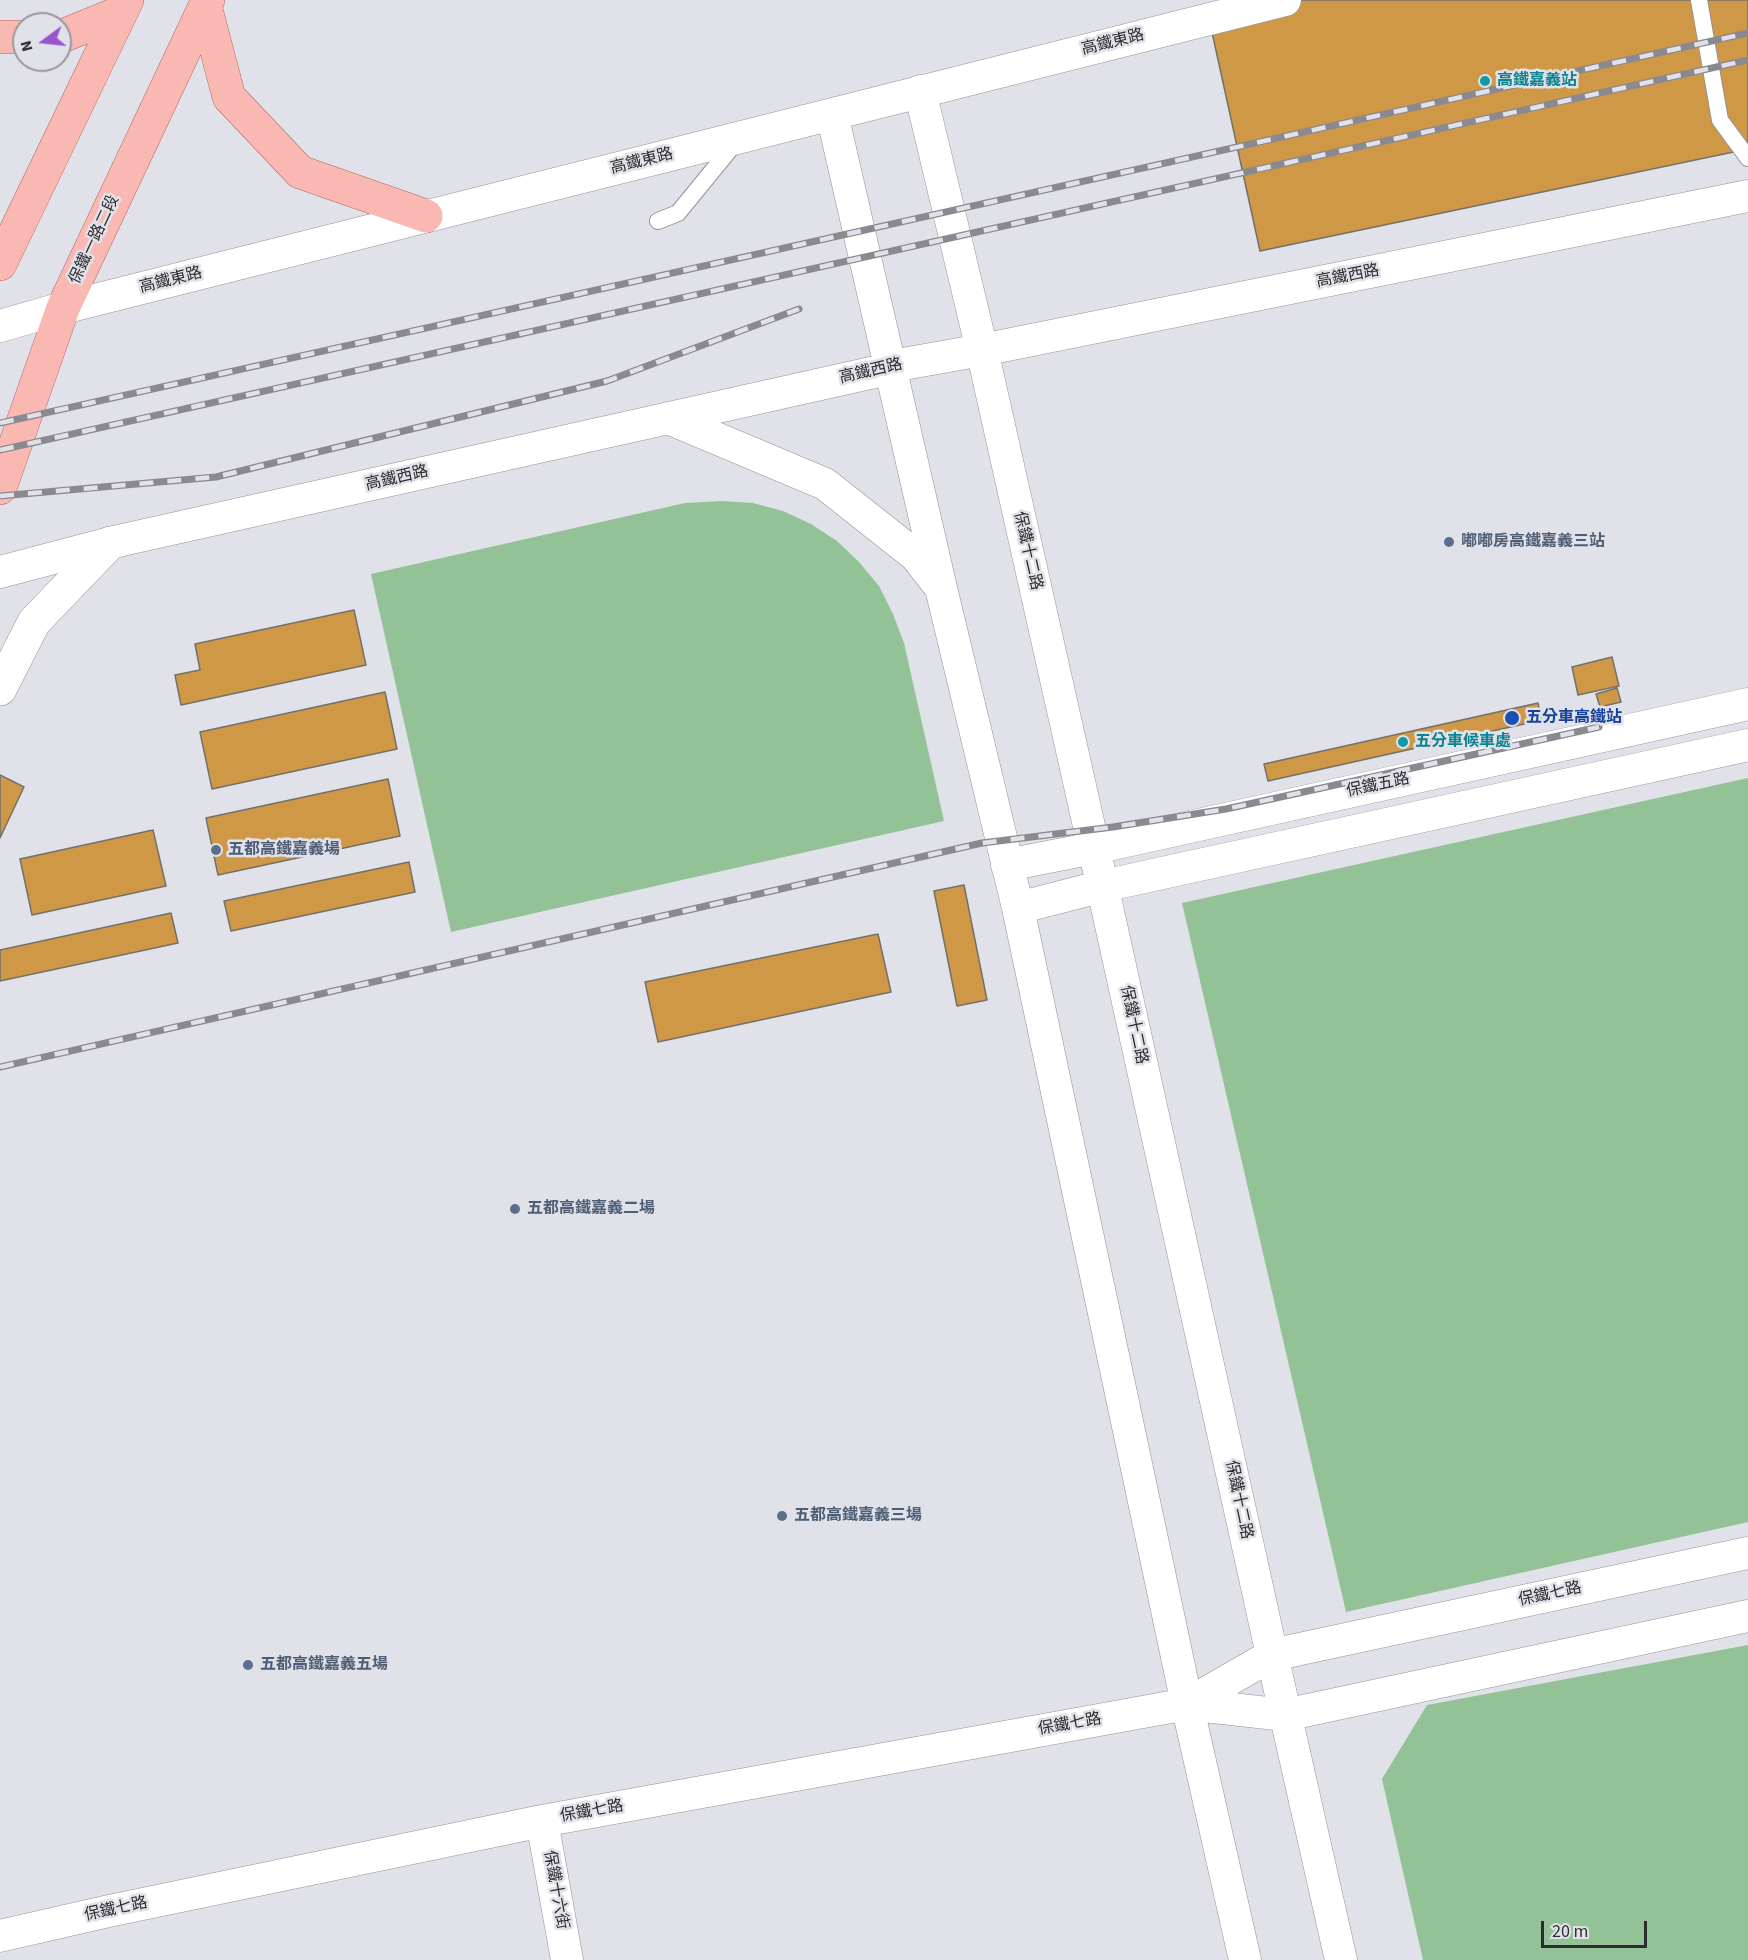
<!DOCTYPE html>
<meta charset="utf-8">
<style>
body{margin:0}
#map{position:relative;width:1748px;height:1960px;overflow:hidden;background:#e1e1e9;font-family:"Source Sans 3",sans-serif}
canvas{display:block}
.north{position:absolute;left:12px;top:12px;width:60px;height:60px;box-sizing:border-box;background:#e1e1e9;border:2px solid #99989e;border-radius:50%;rotate:255deg;font-size:16px;font-weight:700;line-height:24px;text-align:center;color:#2c2b2e}
.north::after{content:'';display:block;margin:auto;width:21px;height:27px;background:#9656cc;clip-path:polygon(50% 0,100% 100%,50% 72%,0 100%)}
.scale{position:absolute;left:1541px;top:1921px;width:106px;height:27px;box-sizing:border-box;border:3px solid #2c2b2e;border-top:0;padding-left:8px;font-size:18px;line-height:21px;white-space:nowrap;color:#2c2b2e;-webkit-text-stroke:4px #e1e1e9;paint-order:stroke}
</style>
<div id="map">
<canvas width="1748" height="1960"></canvas>
<div class="north">N</div>
<div class="scale">20 m</div>
</div>
<script>
const context = document.querySelector('canvas').getContext('2d');
context.lineJoin = 'round';
function fill(path, color) {
  context.fillStyle = color;
  context.fill(path, 'evenodd');
}
function toPath(rows) {
  const path = new Path2D();
  for (const r of rows) {
    path.moveTo(r[0], r[1]);
    for (let i = 2; i < r.length; i += 2) path.lineTo(r[i], r[i + 1]);
  }
  return path;
}
function trace(path, color, width, dash) {
  context.strokeStyle = color;
  context.lineWidth = width;
  context.lineCap = dash ? 'butt' : 'round';
  context.setLineDash(dash || []);
  context.stroke(path);
}
function write(font, color, halo, rows, align = 'center') {
  context.font = font + ' "Source Sans 3","Noto Sans TC",sans-serif';
  context.lineWidth = 5;
  context.setLineDash([]);
  context.textBaseline = 'middle';
  context.strokeStyle = halo;
  context.fillStyle = color;
  for (const [text, x, y, turn = 0] of rows) {
    context.save();
    context.translate(x, y);
    context.rotate((+turn || 0) * Math.PI / 180);
    context.textAlign = isNaN(turn) ? turn : align;
    if (halo) context.strokeText(text, 0, 0);
    context.fillText(text, 0, 0);
    context.restore();
  }
}
const green = toPath([
 [722,501,753,503,783,511,811,524,837,541,859,562,879,586,893,614,904,643,944,821,451,932,371,574,685,503],
 [1748,778,1748,1522,1346,1612,1182,903],
 [1748,1645,1748,1960,1423,1960,1382,1779,1427,1705]
]);
const building = toPath([
 [1272,0,1748,0,1748,149,1260,251,1208,14,1272,0],
 [354,610,366,665,181,705,175,675,200,670,195,644,354,610],
 [1612,657,1619,686,1578,695,1572,667,1612,657],
 [1617,688,1621,702,1600,707,1596,694,1617,688],
 [385,692,397,749,212,789,200,732,385,692],
 [1538,703,1542,720,1268,781,1264,764,1538,703],
 [0,775,24,787,0,838,0,775],
 [388,779,400,836,218,875,206,818,388,779],
 [153,830,166,886,32,915,20,859,153,830],
 [409,862,415,892,231,931,224,901,409,862],
 [964,885,987,1000,957,1006,934,891,964,885],
 [171,913,178,943,0,981,0,950,171,913],
 [878,934,891,992,658,1042,645,982,878,934]
]);
const lane = toPath([
 [1699,0,1720,120,1748,158],
 [658,221,678,213,736,142]
]);
const street = toPath([
 [920,91,982,350,1094,848,1272,1655,1341,1960],
 [832,114,941,588,1018,908,1187,1704,1245,1960],
 [0,326,63,308,1285,0],
 [668,418,825,484,916,556,937,583],
 [0,572,118,541,884,370,892,366,982,350,1748,196],
 [1007,865,1094,848,1748,704],
 [1018,908,1103,886,1748,745],
 [1187,1704,1272,1655,1748,1553],
 [542,1821,567,1960],
 [0,1936,109,1911,542,1821,1187,1704,1285,1715,1748,1616]
]);
const secondary = toPath([
 [0,689,34,622,110,543]
]);
const primary = toPath([
 [205,6,229,97,300,172,426,216],
 [0,37,24,37],
 [60,37,121,12],
 [0,264,127,0],
 [0,488,63,308,208,0]
]);
const rail = toPath([
 [0,423,1748,33],
 [0,450,1748,60],
 [0,496,216,477,607,381,799,309],
 [0,1067,982,843,1113,827,1226,809,1599,727]
]);
const markers = [
 [1485,81,6,"#0f9aa8"],
 [1449,542,6,"#5c6f8a"],
 [1512,718,8,"#1a4fb4"],
 [1403,742,6,"#0f9aa8"],
 [216,850,6,"#5c6f8a"],
 [515,1209,6,"#5c6f8a"],
 [782,1516,6,"#5c6f8a"],
 [248,1665,6,"#5c6f8a"]
];
const streetNames = [
 ["高鐵東路",1113,43,-14],
 ["高鐵東路",642,162,-14],
 ["保鐵一路二段",95,240,-65],
 ["高鐵西路",1348,277,-11],
 ["高鐵東路",171,281,-14],
 ["高鐵西路",871,372,-13],
 ["高鐵西路",397,479,-13],
 ["保鐵十二路",1027,551,77],
 ["保鐵五路",1378,786,-12],
 ["保鐵十二路",1133,1025,78],
 ["保鐵十二路",1238,1500,78],
 ["保鐵七路",1550,1595,-12],
 ["保鐵七路",1070,1725,-10],
 ["保鐵七路",592,1812,-10],
 ["保鐵十六街",555,1890,80],
 ["保鐵七路",116,1910,-12]
];
const cultureNames = [
 ["高鐵嘉義站",1497,81],
 ["五分車候車處",1415,742]
];
const serviceNames = [
 ["嘟嘟房高鐵嘉義三站",1461,542],
 ["五都高鐵嘉義場",228,850],
 ["五都高鐵嘉義二場",527,1209],
 ["五都高鐵嘉義三場",794,1516],
 ["五都高鐵嘉義五場",260,1665]
];
const transitNames = [
 ["五分車高鐵站",1526,718]
];
fill(green, '#93c297');
fill(building, '#ce9847');
trace(building, '#74706a', 1.5);
trace(lane, '#939299', 18);
trace(street, '#939299', 33);
trace(secondary, '#939299', 34);
trace(primary, '#b06762', 34);
trace(lane, '#fff', 16);
trace(street, '#fff', 32);
trace(secondary, '#fff', 33);
trace(primary, '#fab8b2', 33);
trace(rail, '#8a898f', 7);
trace(rail, '#e1e1e9', 4.5, [14]);
for (const [x, y, r, color] of markers) {
  const dot = new Path2D();
  dot.arc(x, y, r, 0, 2 * Math.PI);
  context.fillStyle = color;
  context.fill(dot);
  trace(dot, '#e1e1e9', 2);
}
write('16px', '#2c2b2e', '#e1e1e9', streetNames);
write('bold 16px', '#0d838f', '#e1e1e9', cultureNames, 'left');
write('bold 16px', '#4e5e75', '#e1e1e9', serviceNames, 'left');
write('bold 16px', '#164399', '#e1e1e9', transitNames, 'left');
</script>
